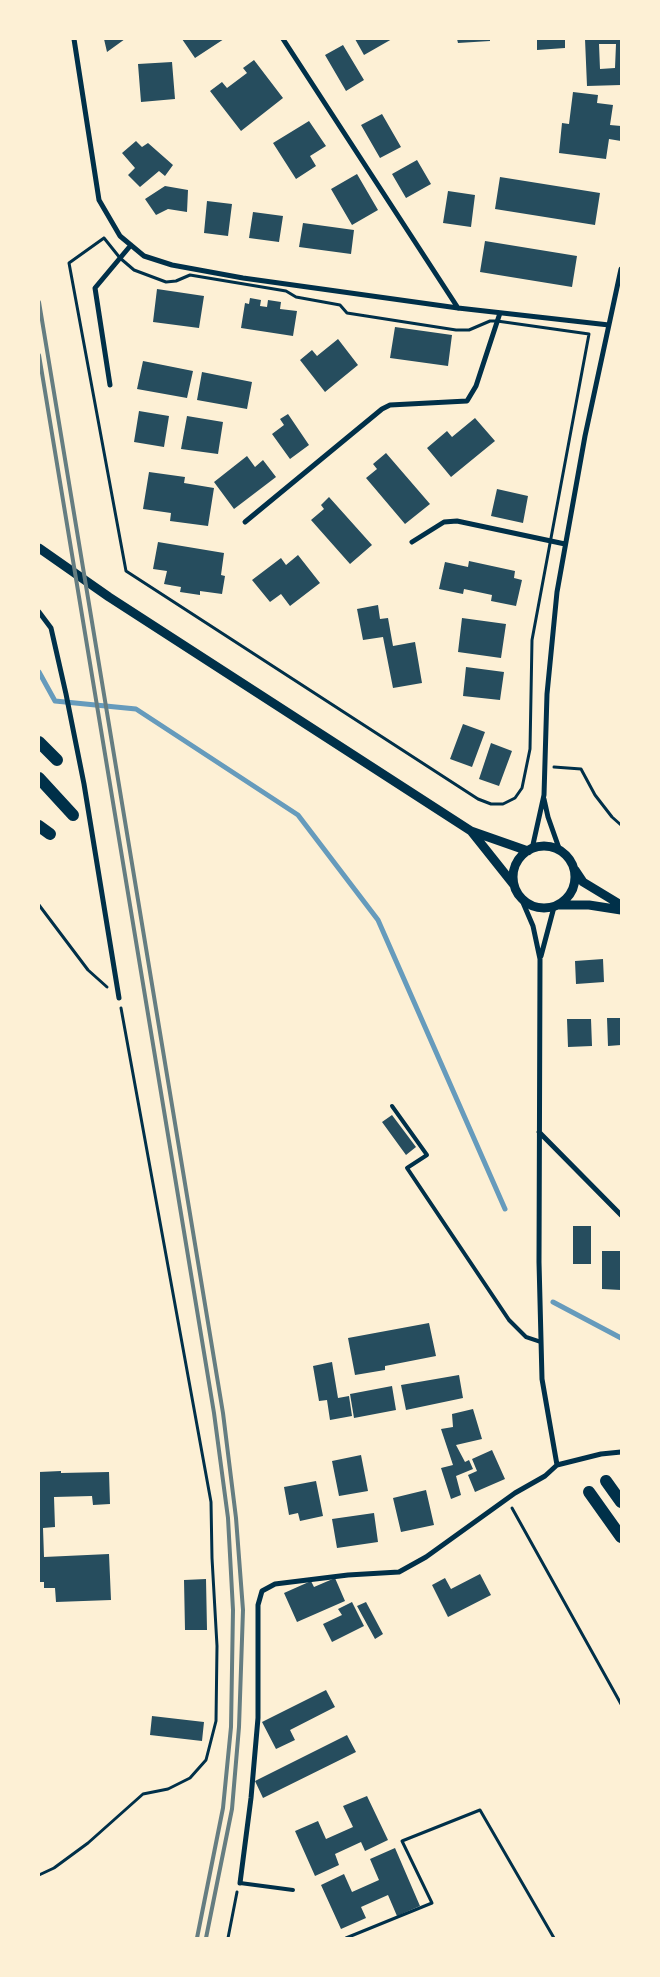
<!DOCTYPE html>
<style>
body{margin:0}
#map{position:relative;width:660px;height:1977px;overflow:hidden;background:#fdf0d5;font-family:"Fira Sans",sans-serif}
canvas{display:block}
.frame{position:absolute;inset:0;border:40px solid #fdf0d5;pointer-events:none}
</style>
<div id="map">
<canvas width="660" height="1977"></canvas>
<div class="frame"></div>
</div>
<script>
const context = document.querySelector('canvas').getContext('2d');
context.lineJoin = 'round';
function toPath(rows) {
  const path = new Path2D();
  for (const r of rows) {
    if (r.length === 3) {
      path.moveTo(r[0] + r[2], r[1]);
      path.arc(r[0], r[1], r[2], 0, 2 * Math.PI);
      continue;
    }
    path.moveTo(r[0], r[1]);
    for (let i = 2; i < r.length; i += 2) path.lineTo(r[i], r[i + 1]);
  }
  return path;
}
function trace(path, color, width, dash) {
  context.strokeStyle = color;
  context.lineWidth = width;
  context.lineCap = dash ? 'butt' : 'round';
  context.setLineDash(dash || []);
  context.stroke(path);
}
function fill(path, color) {
  context.fillStyle = color;
  context.fill(path, 'evenodd');
}
const stream = toPath([
 [39,672,55,701,136,709,298,815,378,920,505,1209],
 [553,1302,621,1338]
]);
const building = toPath([
 [104,39,125,39,107,52],
 [182,39,224,39,195,58],
 [355,39,392,39,364,55],
 [457,39,490,39,490,41,458,43],
 [537,39,565,39,565,48,537,50],
 [585,39,621,39,621,85,587,86],
 [599,44,616,44,615,68,600,69],
 [343,45,364,80,346,91,325,55],
 [254,60,283,98,241,131,210,91,222,82,227,88,247,73,243,68],
 [172,62,175,99,141,102,138,64],
 [573,92,598,95,597,103,613,105,610,125,621,126,621,141,609,139,606,159,559,153,562,123,569,124],
 [382,114,401,147,380,158,361,125],
 [309,121,326,146,310,156,316,166,296,179,273,143],
 [136,141,142,147,148,143,173,165,165,176,159,171,140,187,128,175,135,168,122,153],
 [417,160,431,184,406,198,392,174],
 [357,174,378,210,352,225,331,189],
 [500,177,600,193,595,225,495,209],
 [165,186,188,190,187,212,168,209,156,215,145,199],
 [448,191,475,195,471,227,443,223],
 [207,201,232,204,228,236,204,233],
 [253,212,283,216,279,242,249,238],
 [303,223,354,230,351,254,299,247],
 [485,241,577,256,572,287,480,272],
 [157,289,204,296,199,328,153,322],
 [250,298,261,300,260,306,267,307,268,300,281,302,280,309,297,311,293,336,241,328,245,303,249,304],
 [395,327,452,335,448,366,390,358],
 [338,339,358,365,325,392,300,360,312,350,317,356],
 [143,361,193,371,187,398,137,389],
 [202,372,252,382,247,409,197,400],
 [139,411,169,416,164,447,134,442],
 [288,414,309,445,290,459,272,434,284,425,280,419],
 [187,416,223,422,218,454,181,449],
 [475,418,495,441,451,477,427,448,447,431,452,437],
 [386,453,430,504,405,524,366,478,377,469,373,464],
 [247,456,255,467,263,460,276,477,234,509,214,482],
 [149,472,185,477,184,483,214,488,208,526,170,521,171,513,143,509],
 [497,489,528,496,523,523,491,516],
 [329,497,372,545,350,564,311,520,324,509,321,505],
 [158,542,224,553,221,575,225,576,222,594,200,591,200,595,180,592,181,587,164,584,167,571,153,569],
 [298,555,320,583,290,606,281,594,270,602,252,580,281,558,286,565],
 [469,561,515,571,514,578,522,580,516,606,491,601,492,595,464,589,463,594,439,589,445,562,468,567],
 [378,605,380,619,388,618,393,646,415,642,422,683,393,688,383,637,363,640,357,609],
 [462,618,506,624,501,658,458,652],
 [466,667,504,672,500,700,463,696],
 [463,724,485,732,472,767,450,759],
 [491,743,512,751,499,786,479,779],
 [603,959,604,982,576,984,575,961],
 [607,1018,621,1018,621,1045,608,1046],
 [567,1019,591,1019,592,1046,568,1047],
 [392,1115,416,1147,406,1155,382,1122],
 [573,1226,591,1226,591,1264,573,1264],
 [602,1251,621,1251,621,1290,602,1289],
 [429,1323,436,1356,385,1366,385,1370,355,1375,348,1338],
 [332,1362,338,1398,349,1396,352,1416,330,1420,327,1400,319,1401,313,1366],
 [459,1375,463,1398,406,1410,401,1385],
 [392,1386,396,1410,354,1418,350,1394],
 [473,1409,482,1439,456,1445,465,1462,469,1460,473,1469,456,1476,461,1495,451,1499,441,1468,453,1465,441,1429,453,1427,452,1414],
 [492,1450,505,1479,475,1492,468,1475,477,1471,472,1459],
 [361,1455,368,1491,339,1496,332,1461],
 [61,1471,61,1473,109,1472,110,1504,93,1505,92,1496,54,1497,55,1527,43,1528,44,1557,109,1554,111,1600,56,1602,55,1588,44,1588,44,1582,39,1582,39,1472],
 [316,1481,323,1516,300,1521,298,1513,289,1515,284,1487],
 [426,1490,434,1525,401,1532,393,1498],
 [374,1513,378,1542,337,1548,332,1519],
 [480,1574,491,1595,448,1617,432,1585,445,1578,451,1589],
 [335,1578,345,1601,297,1622,284,1593,311,1581,314,1587],
 [206,1579,207,1630,185,1630,184,1580],
 [352,1602,364,1626,332,1642,323,1624,342,1615,338,1609],
 [366,1602,383,1634,375,1639,357,1606],
 [326,1690,335,1707,290,1730,295,1740,276,1749,262,1722],
 [152,1716,204,1722,202,1741,150,1735],
 [347,1735,356,1752,263,1798,255,1781],
 [367,1796,388,1840,365,1851,361,1842,335,1854,339,1865,315,1876,295,1831,318,1821,326,1839,353,1827,343,1806],
 [395,1848,420,1906,397,1916,388,1895,361,1907,366,1918,341,1929,321,1885,344,1874,352,1892,379,1880,370,1859]
]);
const path = toPath([
 [104,238,120,258,134,270,166,282,176,281,190,275,286,291,296,297,340,305,347,313,456,330,469,330,490,321,497,321,589,334,532,640,530,749,522,788,515,798,503,804,491,804,478,799,126,571,69,263,104,238],
 [554,767,581,769,595,795,612,817,621,825],
 [39,905,88,970,107,987],
 [512,1508,621,1704],
 [39,1875,54,1868,88,1843,143,1794,168,1789,190,1778,206,1760,216,1721,217,1646,212,1558,211,1502,121,1008],
 [228,1938,237,1892],
 [346,1938,432,1903,402,1841,480,1810,554,1938]
]);
const service = toPath([
 [392,1106,427,1155,407,1168,509,1320,526,1337,541,1342],
 [240,1883,293,1890]
]);
const minor = toPath([
 [74,39,99,200,120,236,144,256,172,265,243,278,458,308,609,325],
 [283,39,458,308],
 [110,385,95,288,131,245],
 [245,522,382,409,390,405,467,401,476,386,500,313],
 [412,542,444,522,457,521,565,544],
 [39,612,51,628,66,694,84,784,119,998],
 [544,799,548,817,560,851],
 [532,849,544,795,547,694,557,592,585,436,621,269],
 [521,898,533,926,540,959,539,1262,542,1379,557,1465],
 [541,956,554,907],
 [539,1132,621,1215],
 [240,1883,251,1798,258,1718,258,1605,262,1591,275,1584,348,1575,399,1572,426,1557,515,1493,545,1476,557,1465,601,1454,621,1452]
]);
const tertiary = toPath([
 [39,548,109,597,471,831,528,851],
 [471,831,514,885],
 [544,877,31],
 [575,870,583,882,621,905],
 [558,905,589,905,621,910]
]);
const trunk = toPath([
 [39,742,57,760],
 [39,778,73,815],
 [39,826,50,834],
 [606,1481,621,1502],
 [589,1492,621,1537]
]);
const rail = toPath([
 [39,302,223,1413,236,1518,243,1610,239,1727,232,1809,206,1938],
 [39,355,214,1413,228,1518,233,1610,231,1727,223,1808,197,1938]
]);
trace(stream, '#669bbc', 5);
fill(building, '#264d5e');
trace(path, '#003049', 3);
trace(service, '#003049', 4);
trace(minor, '#003049', 5);
trace(tertiary, '#003049', 9);
trace(trunk, '#003049', 12);
trace(rail, '#657d81', 4);
</script>
